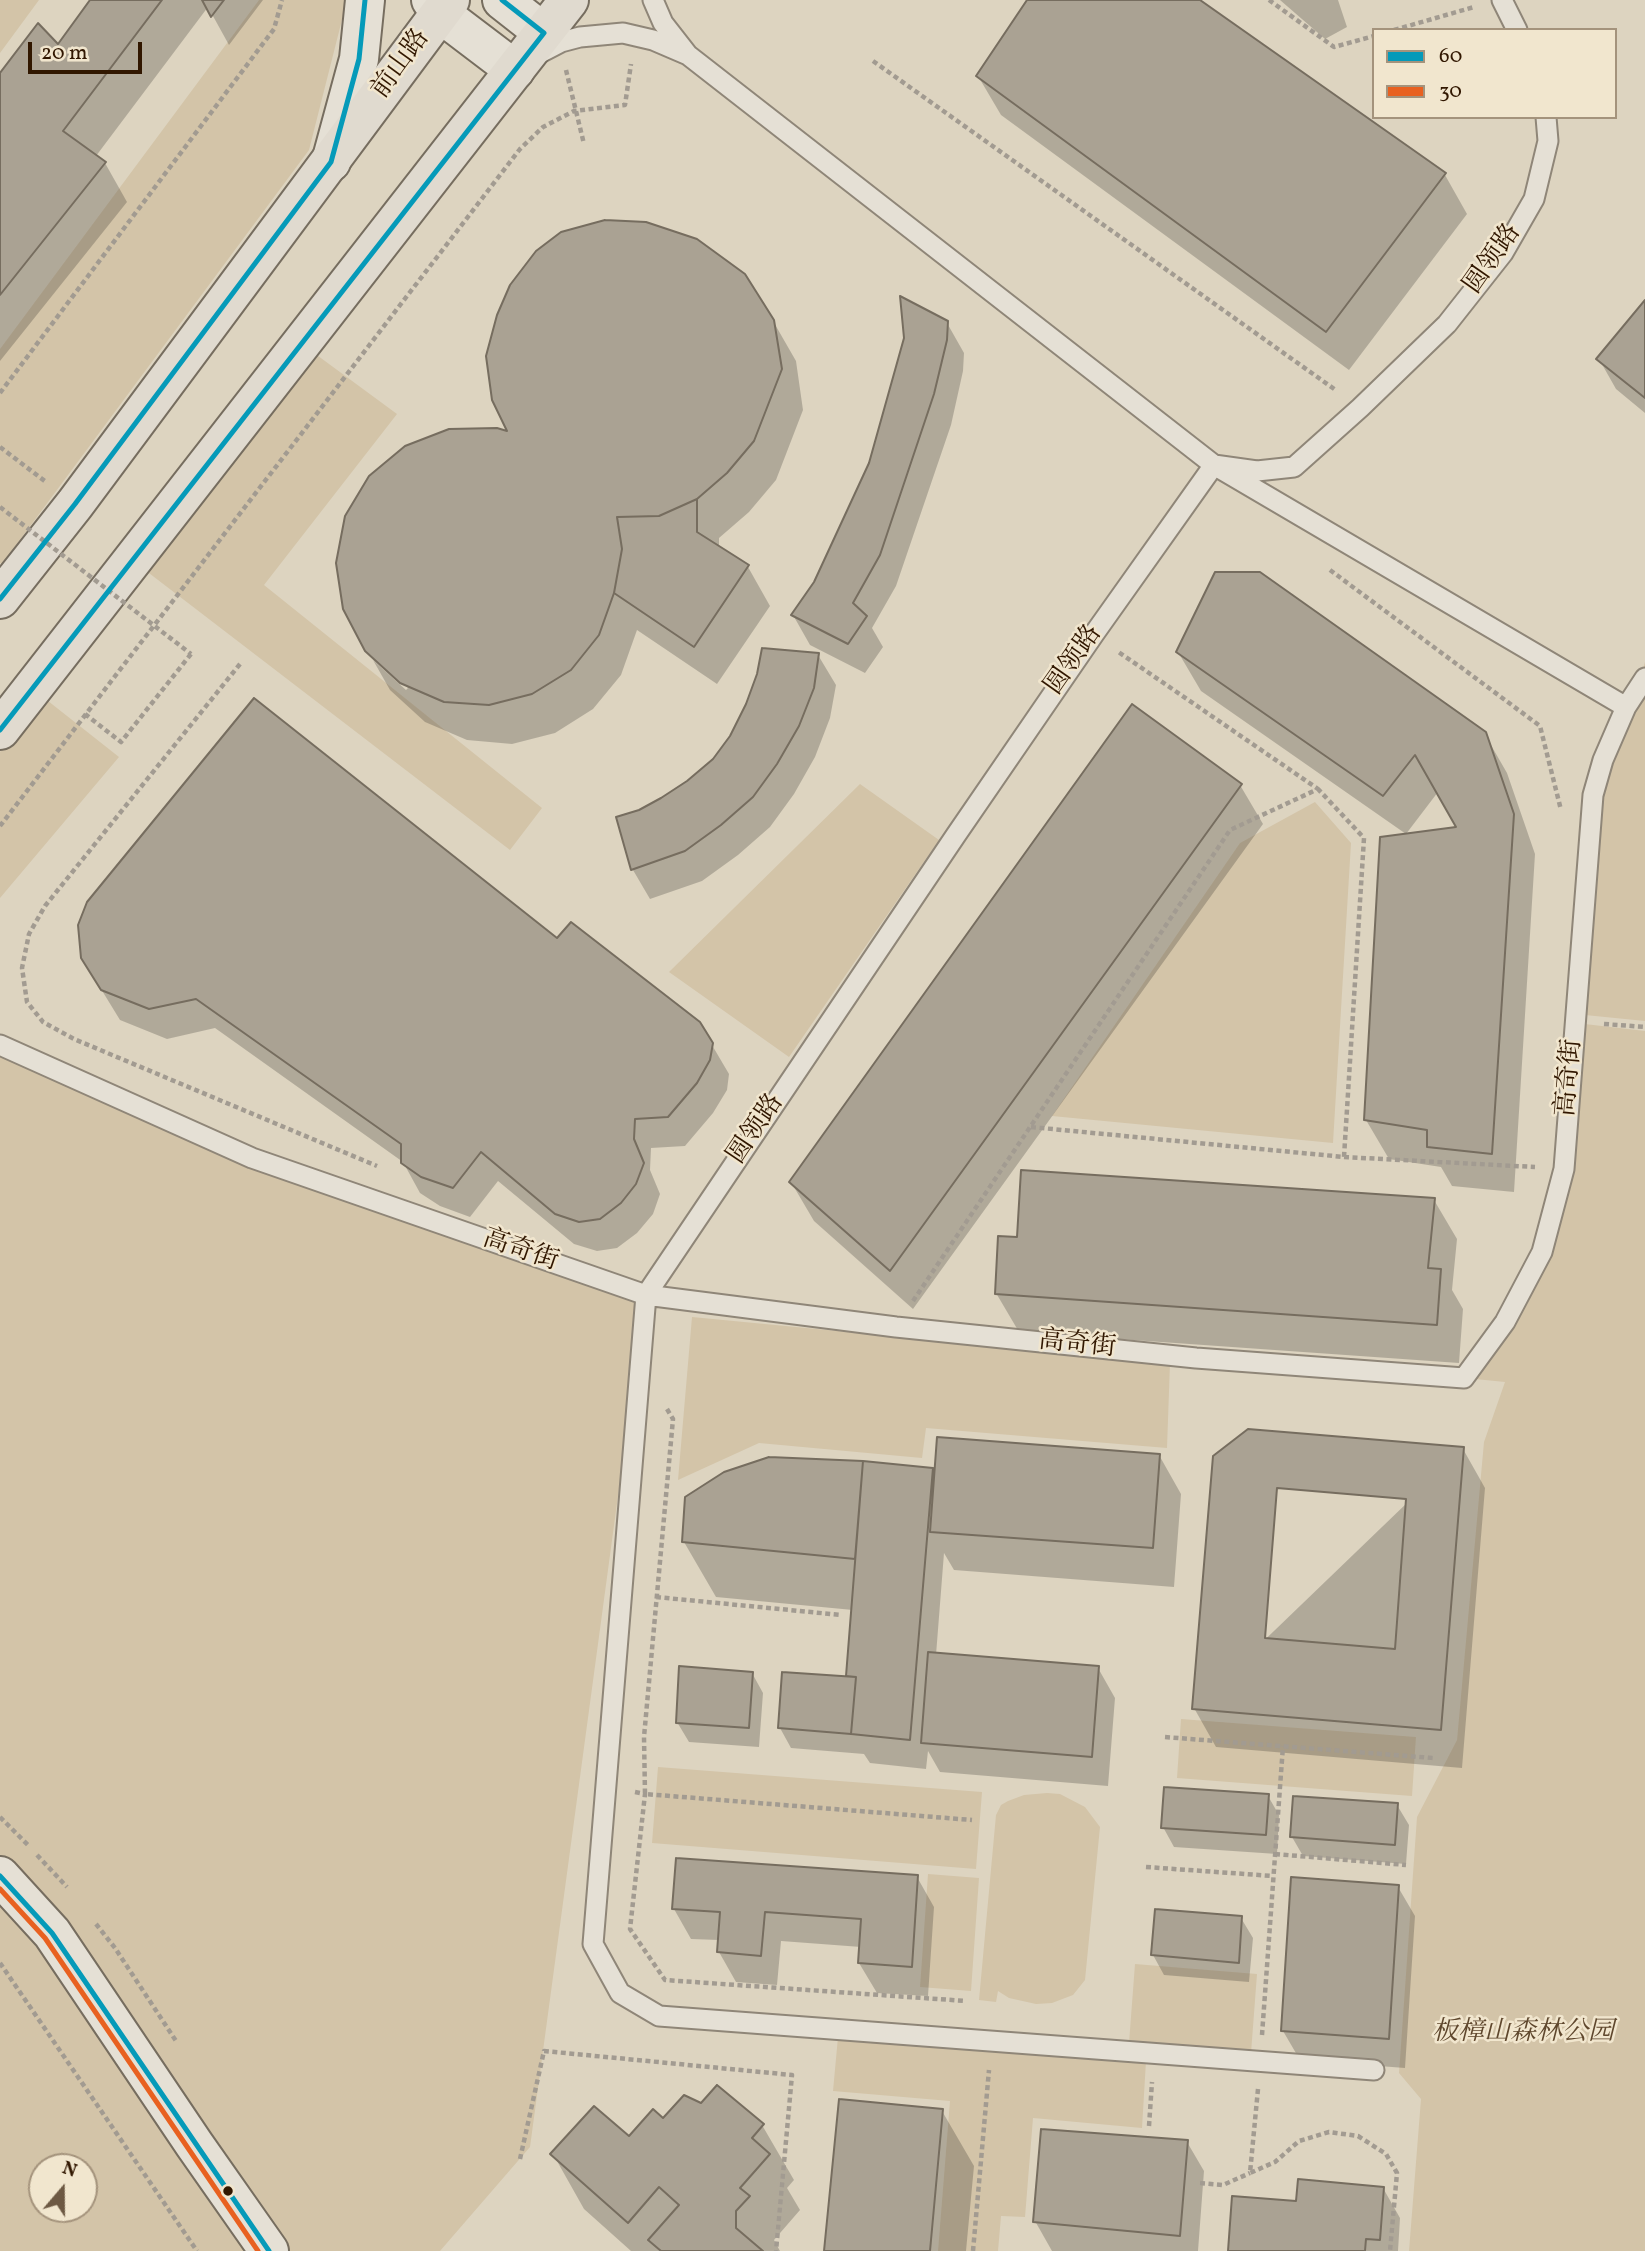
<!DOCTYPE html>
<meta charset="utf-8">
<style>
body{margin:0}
#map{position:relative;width:1645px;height:2251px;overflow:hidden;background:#ddd4c0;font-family:Vollkorn,serif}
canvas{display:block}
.legend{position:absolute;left:1372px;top:28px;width:245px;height:91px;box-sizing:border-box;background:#f1e6ce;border:2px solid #a4937c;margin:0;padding:9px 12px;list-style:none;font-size:21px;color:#311700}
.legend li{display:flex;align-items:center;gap:14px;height:35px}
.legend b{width:35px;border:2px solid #a4937c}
.north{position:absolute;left:28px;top:2153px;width:70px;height:70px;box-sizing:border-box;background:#f1e6ce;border:2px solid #a4937c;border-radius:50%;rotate:20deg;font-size:19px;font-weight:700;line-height:28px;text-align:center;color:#311700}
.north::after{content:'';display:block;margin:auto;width:24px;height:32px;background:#6d5943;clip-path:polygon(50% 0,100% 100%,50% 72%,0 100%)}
.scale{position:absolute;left:28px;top:42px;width:114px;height:32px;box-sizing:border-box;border:4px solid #311700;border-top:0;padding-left:9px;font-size:21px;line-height:24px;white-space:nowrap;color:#311700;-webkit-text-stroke:5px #f1e6ce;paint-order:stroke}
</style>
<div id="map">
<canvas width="1645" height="2251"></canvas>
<ul class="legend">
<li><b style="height:9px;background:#059ab9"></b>60</li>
<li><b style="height:9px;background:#e86120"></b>30</li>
</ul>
<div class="north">N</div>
<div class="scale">20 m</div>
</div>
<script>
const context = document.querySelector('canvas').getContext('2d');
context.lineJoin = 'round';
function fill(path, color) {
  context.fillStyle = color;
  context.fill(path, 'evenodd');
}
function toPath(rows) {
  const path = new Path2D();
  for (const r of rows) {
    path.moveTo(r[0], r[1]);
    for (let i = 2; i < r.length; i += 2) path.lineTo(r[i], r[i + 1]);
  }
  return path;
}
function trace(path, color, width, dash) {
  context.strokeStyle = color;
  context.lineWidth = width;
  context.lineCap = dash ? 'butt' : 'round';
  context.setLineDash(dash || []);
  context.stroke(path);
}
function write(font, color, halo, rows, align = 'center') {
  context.font = font + ' Vollkorn,"Noto Serif SC",serif';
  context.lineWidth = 5;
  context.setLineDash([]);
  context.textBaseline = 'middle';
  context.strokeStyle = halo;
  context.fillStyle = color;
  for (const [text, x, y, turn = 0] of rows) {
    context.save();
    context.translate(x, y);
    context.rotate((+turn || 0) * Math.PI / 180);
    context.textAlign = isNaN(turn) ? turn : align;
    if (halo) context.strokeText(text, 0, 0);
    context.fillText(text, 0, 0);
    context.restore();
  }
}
const green = toPath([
 [0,0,39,0,0,53],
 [259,0,347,0,309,150,2,564,0,563,0,349],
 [310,350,397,414,264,585,542,808,510,850,145,570],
 [1645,662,1645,1021,1585,1015,1602,799],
 [43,697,119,757,0,898,0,752],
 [860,784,939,840,789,1057,669,972],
 [1315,802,1351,843,1333,1143,1052,1116,1240,843],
 [1576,1023,1645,1031,1645,2251,1409,2251,1421,2099,1399,2073,1417,1817,1457,1740,1484,1442,1505,1382,1465,1378,1543,1251],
 [0,1046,252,1159,645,1296,530,2147,440,2251,270,2251,0,1876],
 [692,1317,1170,1363,1167,1448,926,1428,922,1458,759,1443,678,1480],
 [1181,1719,1416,1737,1412,1796,1177,1778],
 [658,1767,982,1792,976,1869,652,1843],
 [1047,1793,1060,1794,1085,1807,1100,1827,1085,1980,1073,1995,1052,2003,1036,2004,1009,1998,998,1991,996,2002,979,2000,996,1815,1001,1805,1008,1801,1024,1795],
 [928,1874,979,1878,971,1991,920,1987],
 [0,1895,38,1935,247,2251,0,2251],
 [42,2167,84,2167,84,2209,42,2209],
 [1135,1964,1257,1974,1251,2053,1129,2043],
 [838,2037,1146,2061,1142,2128,1033,2118,1025,2217,1001,2216,998,2251,938,2251,950,2101,833,2091]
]);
const shadow = toPath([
 [92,0,263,0,229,45,208,7,96,156,105,163,127,202,0,361,0,75,58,47],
 [1029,0,1197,0,1445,175,1467,214,1349,370,1001,115,978,76],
 [1280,0,1341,0,1338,0,1347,27,1325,39],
 [1645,303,1645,413,1616,389,1599,359],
 [773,321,796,361,803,410,776,480,749,512,719,538,719,548,748,567,770,606,717,684,637,630,621,675,593,709,555,733,512,744,467,740,425,722,390,690,373,660,406,690,408,688,367,650,510,434],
 [947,323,964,353,963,371,951,425,896,586,872,628,883,647,865,673,810,645,793,615,816,583],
 [1178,652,1484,733,1507,773,1535,854,1514,1192,1452,1186,1441,1167,1389,1159,1366,1120,1459,829,1438,792,1406,834,1201,691],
 [818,655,836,685,830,718,815,757,794,794,770,827,738,855,702,881,650,899,633,870,618,818,640,812,688,783,714,761],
 [1240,785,1263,824,913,1309,814,1221,791,1182],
 [557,940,699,1023,729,1074,727,1090,713,1113,685,1146,651,1148,650,1170,660,1194,653,1214,637,1233,617,1248,597,1251,574,1244,498,1181,470,1217,440,1206,420,1193,403,1162,215,1028,167,1039,120,1020,82,958],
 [1434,1200,1457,1239,1452,1290,1463,1309,1459,1363,1019,1332,996,1293,1018,1239],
 [1463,1449,1485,1488,1462,1768,1216,1747,1194,1708],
 [1159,1455,1181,1494,1174,1587,954,1570,944,1553,936,1655,1098,1668,1115,1698,1108,1786,940,1772,928,1751,926,1769,870,1763,864,1754,791,1748,780,1728,849,1678,853,1610,716,1597,684,1542,769,1459,863,1463,932,1469,936,1477],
 [752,1673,763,1693,759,1747,689,1742,677,1722],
 [1268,1796,1279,1815,1277,1854,1174,1847,1163,1827],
 [1397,1805,1409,1825,1406,1864,1303,1856,1292,1837],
 [917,1877,934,1907,928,1996,877,1993,859,1963,861,1947,781,1941,777,1985,736,1982,719,1952,719,1940,691,1939,674,1909],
 [1398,1887,1415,1916,1405,2068,1300,2060,1283,2031],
 [1241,1918,1253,1938,1249,1982,1164,1975,1153,1955],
 [702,2105,762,2125,794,2180,787,2188,800,2210,774,2240,780,2251,631,2251,584,2209,553,2154,629,2139],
 [942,2111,974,2166,966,2251,826,2251],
 [1187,2142,1204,2171,1198,2251,1052,2251,1035,2221],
 [1383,2188,1400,2218,1398,2251,1230,2251,1298,2203]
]);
const building = toPath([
 [90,0,162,0,63,131,106,162,0,295,0,73,38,23,58,44,90,0],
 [202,0,224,0,211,17,202,0],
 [1027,0,1200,0,1446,173,1326,332,976,76,1027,0],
 [605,220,646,222,697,239,745,274,774,320,782,369,754,441,727,473,697,499,659,516,617,517,622,549,614,593,599,635,571,670,532,694,489,705,444,702,400,683,365,651,343,609,336,563,345,516,369,476,405,446,449,429,497,428,507,431,492,400,486,356,497,315,510,285,536,251,561,232,605,220],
 [900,296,948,321,947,340,934,394,880,555,853,603,867,616,848,644,791,615,814,582,869,463,904,338,900,296],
 [1645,300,1645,398,1596,359,1645,300],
 [697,499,697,532,749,565,694,647,614,593,622,549,617,517,659,516,697,499],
 [1215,572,1260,572,1486,732,1514,814,1492,1154,1427,1147,1427,1130,1364,1120,1380,837,1456,827,1415,755,1383,796,1176,652,1215,572],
 [762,648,819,653,814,688,799,726,777,764,753,797,721,825,685,851,631,870,616,817,639,810,661,798,687,781,713,759,730,736,746,704,757,674,762,648],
 [254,698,557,938,571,922,700,1022,713,1043,710,1060,697,1083,668,1117,635,1119,634,1139,644,1163,636,1184,621,1203,600,1219,579,1222,555,1214,481,1152,453,1188,421,1177,401,1163,401,1144,196,999,149,1009,101,990,81,958,78,925,87,902,254,698],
 [1132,704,1242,784,890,1271,789,1182,1132,704],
 [1021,1170,1435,1198,1428,1268,1441,1269,1437,1325,995,1294,998,1236,1017,1237,1021,1170],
 [1248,1429,1464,1447,1441,1730,1192,1709,1213,1456,1248,1429],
 [937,1437,1160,1454,1153,1548,930,1532,937,1437],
 [769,1457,863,1461,855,1559,682,1542,685,1497,724,1472,769,1457],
 [863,1461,933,1468,910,1740,851,1734,856,1677,846,1676,863,1461],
 [1277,1488,1406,1499,1395,1649,1265,1638,1277,1488],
 [928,1652,1099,1666,1092,1757,921,1743,928,1652],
 [679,1666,753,1672,749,1728,676,1723,679,1666],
 [782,1672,856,1677,851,1734,778,1728,782,1672],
 [1164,1787,1269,1794,1266,1835,1161,1828,1164,1787],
 [1293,1796,1398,1803,1395,1845,1290,1837,1293,1796],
 [676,1858,918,1875,912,1967,858,1963,861,1919,765,1912,761,1956,717,1952,720,1912,672,1909,676,1858],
 [1291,1877,1399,1885,1389,2039,1281,2031,1291,1877],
 [1155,1909,1242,1916,1239,1963,1151,1955,1155,1909],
 [717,2085,764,2124,752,2138,770,2154,740,2188,750,2196,736,2211,736,2228,763,2251,661,2251,648,2240,679,2205,659,2187,628,2223,550,2154,594,2106,629,2136,653,2109,663,2118,684,2095,701,2103,717,2085],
 [839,2099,943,2109,930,2251,824,2251,839,2099],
 [1041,2129,1188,2140,1180,2236,1033,2222,1041,2129],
 [1298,2179,1384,2187,1380,2240,1366,2239,1365,2251,1228,2251,1232,2196,1296,2201,1298,2179]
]);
const path = toPath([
 [1269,0,1334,47,1374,36],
 [1394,30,1474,7],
 [873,61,1337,391],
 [566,70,584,144],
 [0,393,274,29,282,0],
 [0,447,46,482],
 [1330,570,1540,726,1561,810],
 [240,664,45,906,29,934,22,968,27,1002,43,1022,74,1039,377,1166],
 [85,714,121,742,191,654],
 [0,826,520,149,543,127,574,111,625,105,631,64],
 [1604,1024,1645,1027],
 [1031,1127,1344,1157,1364,838,1318,789],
 [1344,1157,1535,1167],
 [913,1301,1230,830,1318,789,1117,651],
 [667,1409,673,1419,644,1737,645,1794,972,1820],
 [656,1597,841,1615],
 [1165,1737,1433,1758],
 [635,1792,645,1794,630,1929,665,1980,966,2001],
 [0,1817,29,1846],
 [1275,1854,1406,1865],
 [37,1855,67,1887],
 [1146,1867,1273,1876],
 [96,1924,115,1948,176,2041],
 [0,1963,197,2251],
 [1262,2035,1283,1746],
 [1258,2089,1250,2173,1275,2162,1299,2141,1329,2132,1358,2136,1386,2154,1397,2173,1390,2251],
 [1149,2126,1152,2082],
 [520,2159,544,2051,792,2075,776,2251],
 [1200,2183,1223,2185,1250,2173],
 [973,2251,989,2070]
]);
const lane = toPath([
 [1502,0,1517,30],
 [538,54,561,42,580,37,623,33,653,40,688,55,663,23,653,0],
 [688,55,1214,465,1626,707],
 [0,1045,252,1158,646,1295,896,1327,1196,1358,1464,1378,1505,1322,1542,1252,1564,1169,1593,795,1603,760,1626,707,1645,678],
 [1374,2070,659,2016,620,1993,593,1944,646,1295,956,835,1094,634,1214,465,1257,471,1294,467,1360,408,1447,324,1503,253,1534,199,1548,141,1546,117]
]);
const secondary = toPath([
 [431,0,440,13,515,70],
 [502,0,544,33],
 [331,162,359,59,365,0],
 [0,1876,52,1933,194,2144,269,2251]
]);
const primary = toPath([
 [0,599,75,504,450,0],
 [0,730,569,0]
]);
const pathBridge = toPath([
 [0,507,191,654]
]);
const bus1 = toPath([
 [0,599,75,504,331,162,359,59,365,0],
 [0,730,544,33,502,0],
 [0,1876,52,1933,269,2251]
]);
const bus2 = toPath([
 [0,1889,45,1938,258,2251]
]);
const markers = [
 [228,2191,6,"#311700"]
];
const streetNames = [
 ["前山路",402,65,-54],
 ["圆领路",1494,260,-55],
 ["圆领路",1075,661,-55],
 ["高奇街",1571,1078,-85],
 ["圆领路",757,1130,-56],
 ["高奇街",520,1252,19],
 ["高奇街",1077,1346,6]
];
const parkNames = [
 ["板樟山森林公园",1523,2034]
];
fill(green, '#d3c4a8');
fill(shadow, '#0003');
fill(building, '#aaa293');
trace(building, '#766d5f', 2);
trace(lane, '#8f8678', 23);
trace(secondary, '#766d5f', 42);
trace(primary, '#766d5f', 42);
trace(path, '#a29b91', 4.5, [5, 3.5]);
trace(lane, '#e5e0d5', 19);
trace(secondary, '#e5e0d5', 38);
trace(primary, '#e0dacf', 38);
trace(pathBridge, '#a29b91', 4.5, [5, 3.5]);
trace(bus1, '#059ab9', 5);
trace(bus2, '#e86120', 5);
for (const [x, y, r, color] of markers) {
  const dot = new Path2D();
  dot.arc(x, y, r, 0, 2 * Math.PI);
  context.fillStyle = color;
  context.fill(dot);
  trace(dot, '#f1e6ce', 2.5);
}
write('26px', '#311700', '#f1e6ce', streetNames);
write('italic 26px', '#5f472d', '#f1e6ce', parkNames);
</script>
